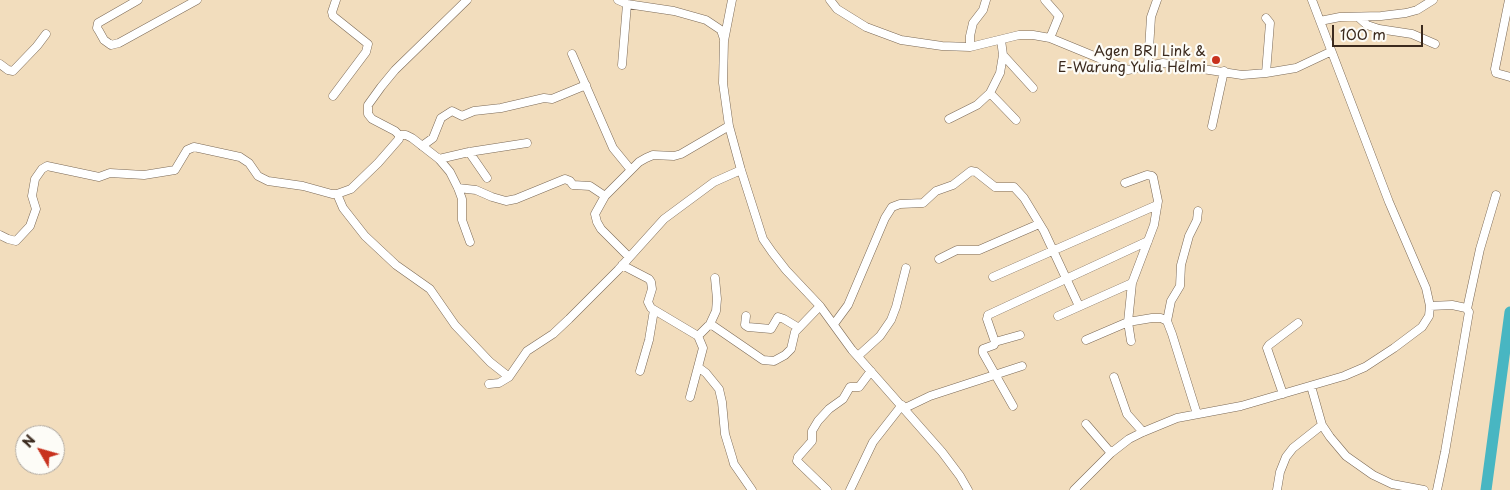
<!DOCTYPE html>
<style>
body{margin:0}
#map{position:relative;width:1510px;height:490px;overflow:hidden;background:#f2ddbd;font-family:"Playpen Sans",sans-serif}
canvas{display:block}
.north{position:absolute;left:15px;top:425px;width:50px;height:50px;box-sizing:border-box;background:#fdfcf7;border:1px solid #afa8a0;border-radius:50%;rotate:308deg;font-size:14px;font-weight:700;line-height:20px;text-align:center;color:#3b2a1e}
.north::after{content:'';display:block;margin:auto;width:18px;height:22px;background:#c8321e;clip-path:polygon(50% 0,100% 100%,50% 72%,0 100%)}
.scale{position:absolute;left:1332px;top:25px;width:91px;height:22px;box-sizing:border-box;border:2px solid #3b2a1e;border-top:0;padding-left:6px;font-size:15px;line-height:18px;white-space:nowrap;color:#3b2a1e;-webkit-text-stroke:4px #fdfcf7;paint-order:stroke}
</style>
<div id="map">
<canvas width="1510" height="490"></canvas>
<div class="north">N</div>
<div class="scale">100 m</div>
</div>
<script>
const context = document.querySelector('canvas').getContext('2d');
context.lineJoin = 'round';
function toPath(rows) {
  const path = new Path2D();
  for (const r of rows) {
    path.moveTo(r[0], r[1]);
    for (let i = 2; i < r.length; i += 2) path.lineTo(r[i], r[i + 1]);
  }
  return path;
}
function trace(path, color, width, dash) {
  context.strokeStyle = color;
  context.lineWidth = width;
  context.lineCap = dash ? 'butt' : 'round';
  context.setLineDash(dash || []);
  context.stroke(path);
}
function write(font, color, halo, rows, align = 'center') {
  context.font = font + ' "Playpen Sans",sans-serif';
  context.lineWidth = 4.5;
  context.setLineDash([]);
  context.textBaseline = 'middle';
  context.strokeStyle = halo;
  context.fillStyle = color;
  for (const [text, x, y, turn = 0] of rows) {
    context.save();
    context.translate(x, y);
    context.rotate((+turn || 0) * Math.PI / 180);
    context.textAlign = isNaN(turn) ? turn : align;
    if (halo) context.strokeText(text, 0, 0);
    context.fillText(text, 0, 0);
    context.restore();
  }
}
const river = toPath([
 [1486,490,1510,312]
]);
const minor = toPath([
 [138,0,98,23,97,28,99,31,104,40,111,45,119,43,197,0],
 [618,0,627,4,674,11,706,20,721,30,724,39],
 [732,0,724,41,723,83,729,126,741,170,763,239,772,252,786,270,820,306,852,350,942,452,960,476,968,490],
 [830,0,837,9,866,27,901,40,942,46,970,47,1019,35,1033,35,1050,38,1128,70,1163,63,1242,75,1266,73,1296,68,1330,52],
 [1045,0,1059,16,1050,38],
 [1509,0,1495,69,1496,73,1510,77],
 [1358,17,1367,25,1379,29,1412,34,1435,44],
 [1266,18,1270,23,1266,73],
 [1320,21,1340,17,1381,16,1406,13,1417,10,1433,0],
 [970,47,970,36,973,23,983,10,986,0],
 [572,54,613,148,631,170],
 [1003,55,1033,88],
 [0,64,8,70,13,71,37,46,46,34],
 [622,65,627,4],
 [1148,65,1151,17,1157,0],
 [990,93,1016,120],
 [333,96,366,52,368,44,333,16,332,12,336,0],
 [949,119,977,105,990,93,1000,73,1003,55,1001,40],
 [1212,126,1224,71],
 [399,135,406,135,412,138,439,159,450,172,458,188,462,199,462,220,470,242],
 [422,146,433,138,441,118,452,111,462,116,474,111,501,108,544,98,552,99,586,85],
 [469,152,487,178],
 [439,159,469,152,527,143],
 [1125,183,1147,175,1152,176,1153,177,1158,201,1154,225,1132,283,1128,322,1131,341],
 [458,188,476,190,492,197,506,201,516,199,565,179,570,181,573,185,590,186,605,196],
 [337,194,343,208,365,236,396,265,430,289,455,325,490,362,509,377],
 [0,235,8,239,16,241,30,226,36,209,32,196,35,179,42,169,47,166,99,177,110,173,144,175,175,170,187,150,194,147,240,157,249,163,258,176,268,181,303,186,332,194,337,194,351,189,378,163,399,139,399,135,395,131,372,119,368,114,368,105,381,87,395,70,467,0],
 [629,257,601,229,597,222,595,214,605,196,639,162,646,158,653,155,674,156,681,154,729,126],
 [939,259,957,250,979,250,1039,224],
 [622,265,649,279,651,282,652,289,648,302,651,308,698,336,703,348,698,367,706,373,719,389,722,402,725,434,732,457,734,464,752,490],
 [993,277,1157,205],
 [1430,306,1452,305,1466,308,1469,312,1445,452,1437,490],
 [1467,309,1480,249,1496,195],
 [746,316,745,325,748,327,771,329,778,317,784,319,799,328],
 [1058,316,1132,283],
 [1167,321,1171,301,1180,286,1181,265,1189,236,1197,220,1198,211],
 [710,324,716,311,717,299,715,278],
 [834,324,848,305,885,218,892,207,900,204,923,203,936,191,953,185,971,171,976,172,995,187,1014,187,1024,198,1044,231,1079,306],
 [698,336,708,326,712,325,763,360,774,361,785,355,791,349,795,332,820,306],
 [1086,340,1128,322,1152,318,1161,318,1167,321,1172,334,1197,414],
 [995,342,1020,335],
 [858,356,880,336,891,320,896,307,906,268],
 [640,371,649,340,654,310],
 [1114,377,1127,414,1143,432],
 [489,384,499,383,509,377,527,351,553,334,569,319,618,270,664,219,714,182,741,170],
 [1311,386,1322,425,1330,437,1346,456,1373,475,1392,484,1424,490],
 [1283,394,1267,348,1269,345,1298,323],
 [690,397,698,367],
 [1013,406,983,353,983,349,994,345,995,342,987,319,988,315,1148,241],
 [905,408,930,396,1022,366],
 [1086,424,1111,453],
 [827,490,799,463,797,461,798,457,812,441,812,431,818,421,829,409,843,399,850,387,859,387,871,371],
 [850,490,873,442,902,405],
 [1074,490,1111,453,1129,439,1143,432,1177,418,1241,406,1344,376,1365,367,1394,348,1422,327,1429,316,1430,306,1426,288,1389,202,1312,0],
 [1277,490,1280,472,1286,457,1293,448,1322,425]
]);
const markers = [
 [1216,60,5,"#c8321e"]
];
const poiNames = [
 ["Agen BRI Link &",1206,52],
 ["E-Warung Yulia Helmi",1206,68]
];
trace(river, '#48b6c2', 11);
trace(minor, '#7b6956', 9);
trace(minor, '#fff', 8);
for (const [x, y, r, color] of markers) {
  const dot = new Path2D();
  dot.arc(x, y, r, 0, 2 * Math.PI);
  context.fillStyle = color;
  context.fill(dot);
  trace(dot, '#fdfcf7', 2);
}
write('14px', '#3b2a1e', '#fdfcf7', poiNames, 'right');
</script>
